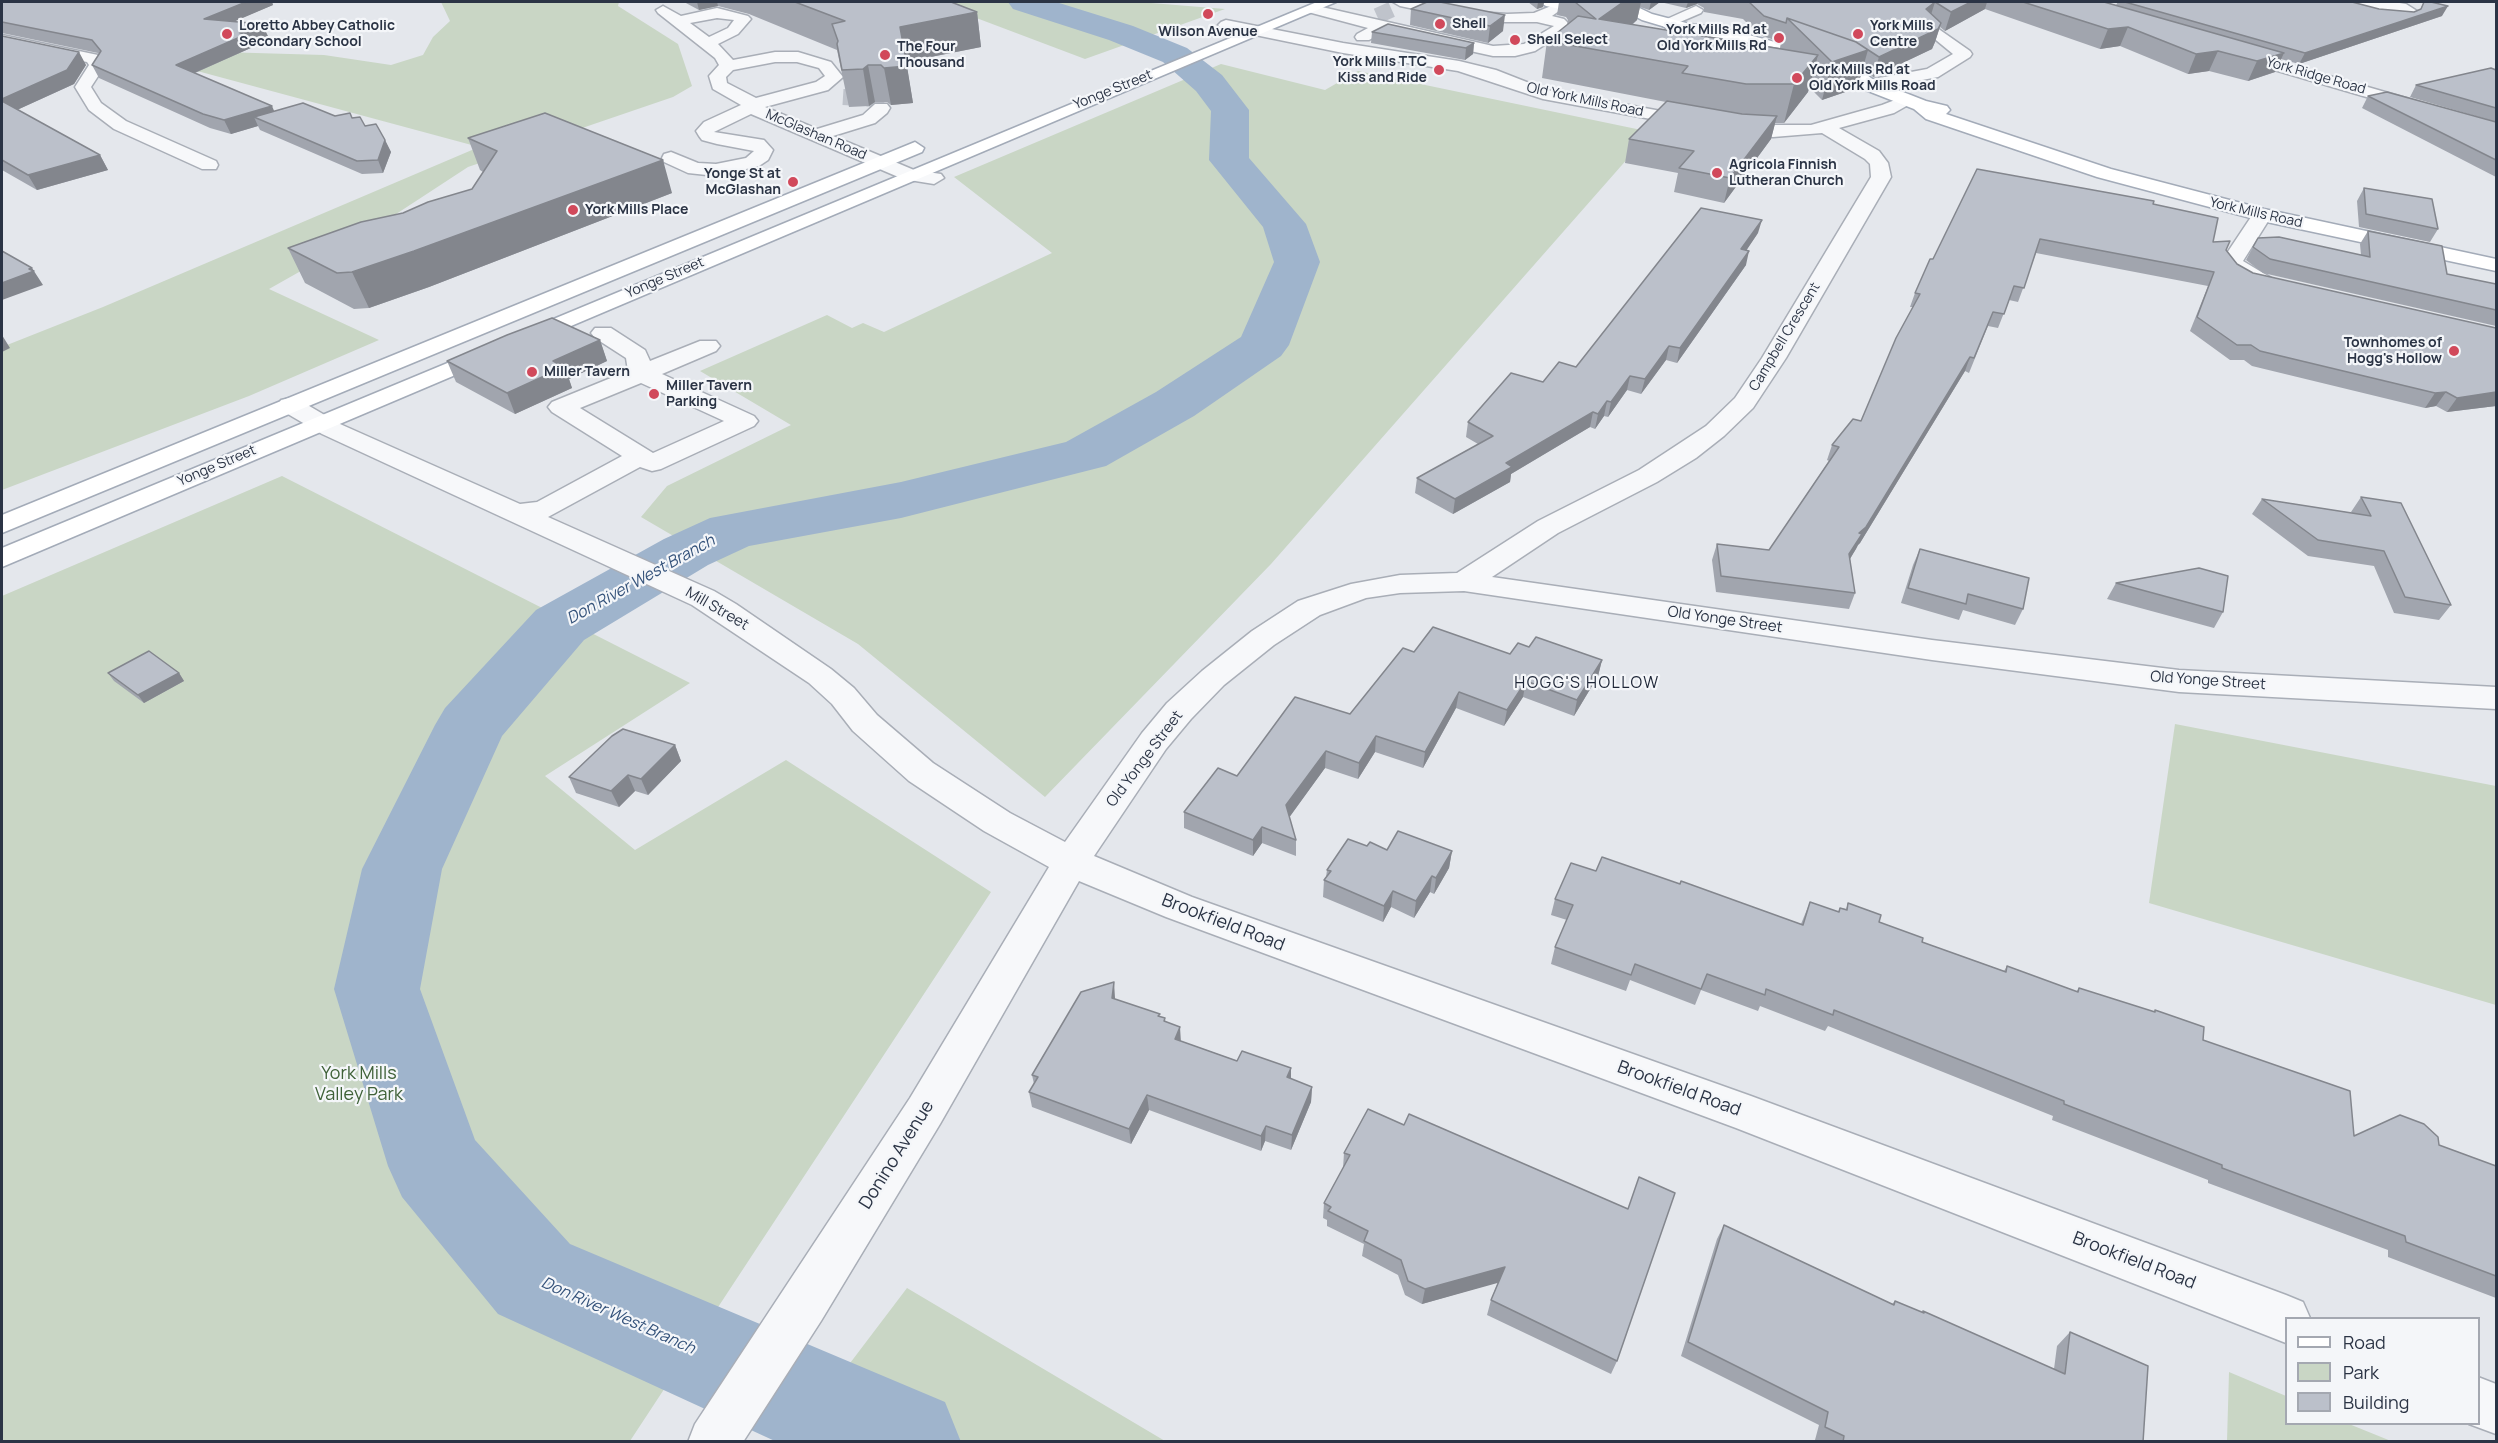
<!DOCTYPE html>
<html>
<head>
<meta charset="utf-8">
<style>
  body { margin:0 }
  #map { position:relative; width:2498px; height:1443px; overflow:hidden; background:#e4e7ec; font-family:Manrope,sans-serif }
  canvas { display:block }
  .frame { position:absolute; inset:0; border:3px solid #2b3445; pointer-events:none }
  .legend { position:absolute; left:2285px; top:1317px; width:195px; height:108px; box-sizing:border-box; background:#f4f6f9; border:2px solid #a4a8b1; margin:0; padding:8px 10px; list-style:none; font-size:18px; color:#2b3445 }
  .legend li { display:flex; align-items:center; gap:12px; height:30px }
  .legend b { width:30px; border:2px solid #a4a8b1 }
</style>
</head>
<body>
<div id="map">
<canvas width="2498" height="1443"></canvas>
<div class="frame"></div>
<ul class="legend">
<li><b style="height:8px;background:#fff"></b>Road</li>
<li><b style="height:16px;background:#c9d6c5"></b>Park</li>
<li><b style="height:16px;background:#bbc0ca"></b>Building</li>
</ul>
</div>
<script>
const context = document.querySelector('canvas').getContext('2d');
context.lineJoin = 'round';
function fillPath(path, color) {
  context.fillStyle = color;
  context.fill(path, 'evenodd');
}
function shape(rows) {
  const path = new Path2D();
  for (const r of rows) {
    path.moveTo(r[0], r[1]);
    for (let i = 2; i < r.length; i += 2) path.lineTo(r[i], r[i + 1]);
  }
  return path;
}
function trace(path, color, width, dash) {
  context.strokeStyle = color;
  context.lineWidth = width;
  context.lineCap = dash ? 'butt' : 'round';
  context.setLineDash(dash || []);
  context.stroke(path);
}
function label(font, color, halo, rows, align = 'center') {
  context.font = font + ' Manrope,sans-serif';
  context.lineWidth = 4.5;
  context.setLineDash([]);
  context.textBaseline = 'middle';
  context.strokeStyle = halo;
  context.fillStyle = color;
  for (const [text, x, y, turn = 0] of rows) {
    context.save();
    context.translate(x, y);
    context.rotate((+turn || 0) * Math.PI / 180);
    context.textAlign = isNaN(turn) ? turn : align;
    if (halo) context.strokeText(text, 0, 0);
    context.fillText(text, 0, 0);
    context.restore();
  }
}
fillPath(shape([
  [441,2,619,2,618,6,678,44,692,86,673,97,468,167,361,237,269,289,379,340,249,396,2,490,2,347,103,307,479,147,201,72,123,65,221,52,324,55,391,65,423,55,433,37,450,21],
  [897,2,1139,2,1225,9,1085,59,934,2],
  [1221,64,1325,90,1358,71,1651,132,1271,564,1045,797,858,644,641,517,667,486,791,425,700,371,827,315,852,328,863,323,884,332,1052,253,954,177],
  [282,476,690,683,545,776,635,850,786,760,991,892,630,1441,2,1441,2,596],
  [2175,724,2496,786,2496,1005,2149,903],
  [907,1288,1165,1441,791,1441],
  [2229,1372,2286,1396,2286,1424,2349,1424,2391,1441,2227,1441]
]), '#c9d6c5');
fillPath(shape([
  [1005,2,1044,2,1152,37,1193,55,1196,72,1169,63,1142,48,1113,40,1064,19]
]), '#9fb4cc');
fillPath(shape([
  [1008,2,1056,2,1133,26,1187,48,1222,75,1249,110,1249,158,1306,224,1320,262,1289,345,1281,356,1194,416,1106,466,901,518,749,546,708,565,584,640,502,736,442,869,420,989,475,1140,570,1244,945,1402,961,1442,777,1442,498,1314,402,1197,388,1166,334,989,362,869,435,725,445,708,536,610,664,539,710,518,901,482,1066,442,1156,392,1241,337,1274,262,1263,227,1209,160,1211,111,1196,91,1163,62,1109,40,1013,9,1008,2]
]), '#9fb4cc');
trace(shape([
  [1377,16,1395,8],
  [843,97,874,99,881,108]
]), '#bfc3cb', 16, [16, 8]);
const minor = shape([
  [1393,2,1420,2,1477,12,1507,14,1534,13,1556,4,1563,8,1552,16,1564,19,1572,27,1535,51,1515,56,1493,56,1384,32,1369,40,1357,40,1355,37,1357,34,1368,28,1308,12,1306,9,1313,5,1493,46,1524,44,1554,26,1537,22,1477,22,1400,6,1393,2],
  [2329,2,2393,2,2406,4,2417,11,2413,19,2408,21,2374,18,2331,5,2329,2],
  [663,6,681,16,717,8,748,16,751,19,738,34,718,44,733,60,775,52,798,52,831,62,843,77,828,90,765,107,817,129,863,115,875,104,887,104,890,108,887,113,875,123,833,136,914,170,941,174,944,178,934,184,903,179,751,114,714,132,764,140,773,150,768,160,759,166,716,176,688,173,664,162,662,158,664,154,671,152,698,163,716,164,746,158,754,151,717,144,702,140,699,136,696,131,704,122,741,105,713,89,709,76,719,65,715,58,658,13,656,10,663,6],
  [717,18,734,20,728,28,709,37,690,23,717,18],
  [775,62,797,62,819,68,825,76,816,82,756,98,727,83,726,77,733,70,775,62],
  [1696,6,1703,10,1701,13,1666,28,1658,23,1696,6],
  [1226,20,1343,43,1459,61,1496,70,1547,90,1737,125,1811,125,1882,105,1908,95,1917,100,1894,113,1839,128,1879,151,1888,163,1891,177,1786,358,1753,408,1724,436,1696,458,1657,482,1558,533,1492,577,1932,640,2179,670,2496,687,2496,709,2179,692,1932,660,1464,591,1400,593,1366,598,1320,615,1274,645,1224,685,1191,719,1166,749,1094,856,1192,897,1751,1096,2286,1295,2303,1302,2310,1318,2286,1318,2286,1343,1736,1128,1166,917,1079,881,940,1124,821,1321,743,1442,688,1442,695,1424,910,1098,1049,867,984,831,909,781,853,731,832,704,809,683,692,605,322,434,281,410,278,405,281,400,290,398,299,400,340,424,520,504,537,502,622,456,552,412,548,407,552,402,628,371,626,358,595,338,591,333,595,328,611,328,645,350,650,361,700,341,716,341,720,346,716,351,662,374,754,416,758,421,754,426,661,469,652,471,640,467,548,517,714,591,736,604,831,669,854,688,877,715,933,763,1010,813,1065,842,1142,733,1167,703,1202,671,1252,631,1298,601,1351,584,1400,575,1457,573,1538,521,1639,470,1706,426,1735,398,1762,358,1871,177,1870,164,1865,159,1822,133,1773,137,1737,135,1543,99,1458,71,1343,53,1221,28,1218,25,1221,22,1226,20],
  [641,383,724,421,653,453,580,408,641,383],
  [1930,23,1970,51,1972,54,1970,57,1938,77,1869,90,1863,89,1861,85,1863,81,1927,69,1953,54,1925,31,1922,28,1930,23],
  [2,35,98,55,106,64,91,87,101,103,126,121,216,161,218,165,216,169,202,169,114,129,89,110,75,87,89,65,87,62,2,45,2,35],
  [2236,49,2496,124,2496,135,2230,57,2228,54,2230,51,2236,49],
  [2262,209,2269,211,2272,215,2243,261,2273,279,2276,284,2273,289,2265,291,2232,276,2221,262,2255,211,2262,209],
  [2478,1377,2496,1384,2496,1434,2469,1424,2478,1424,2478,1377]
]);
const major = shape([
  [1317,2,1336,2,2,567,2,548,1317,2],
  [1539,2,1567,2,1608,10,1611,13,1603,18,1546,6,1539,2],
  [1595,2,1629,3,1652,14,1690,24,1723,28,1786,45,1859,69,1875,81,1926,101,1947,106,1950,110,1946,114,2111,169,2264,209,2496,259,2496,271,2262,221,2097,177,1926,119,1914,109,1863,89,1847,77,1774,51,1722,38,1689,34,1642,20,1625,11,1597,5,1595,2],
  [915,142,924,148,922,152,2,533,2,515,915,142]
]);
trace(minor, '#a9aeb7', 3);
trace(major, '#a3abb8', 3);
fillPath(minor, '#f7f8fa');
fillPath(major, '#fff');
fillPath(shape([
  [2,2,272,2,273,5,234,21,268,36,251,44,253,47,195,73,274,112,352,118,385,140,391,152,383,173,362,174,260,130,258,126,231,134,210,128,99,78,92,65,99,54,98,53,2,33],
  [684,2,951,2,977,12,981,47,906,62,913,103,891,105,887,102,875,102,869,106,849,107,837,50,749,14,718,6,699,10],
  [1427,2,1503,31,1488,43,1410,25,1411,9],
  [1528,2,1544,2,1543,7,1537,9],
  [1559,2,2104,2,2116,5,2118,2,2352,2,2379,9,2414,12,2420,10,2424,2,2442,16,2299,64,2281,59,2275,72,2248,81,2209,71,2188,74,2120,46,2100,49,1985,9,1945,31,1940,27,1935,42,1932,49,1873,77,1863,69,1857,88,1822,100,1809,87,1808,92,1784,123,1775,123,1771,139,1724,203,1674,192,1678,173,1625,163,1629,139,1666,102,1542,78,1547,41,1567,25,1568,20,1566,17,1557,15],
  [1660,2,1686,8,1697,4,1704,8,1704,12,1743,19,1759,35,1781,42,1780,48,1632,25,1637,20,1640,7,1649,10],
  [1372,32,1474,43,1473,54,1465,60,1371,43],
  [2,36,86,65,74,84,17,110,100,155,108,170,37,190,2,170],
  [2496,70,2496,122,2410,97,2416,85],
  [2368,96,2496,122,2496,177,2362,108],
  [468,138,672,193,429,287,369,308,354,309,305,283,288,248,403,213,472,189,483,172,480,170],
  [2364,188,2438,229,2430,242,2359,227,2357,201],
  [2153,204,2213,242,2226,250,2237,264,2253,273,2496,328,2496,406,2447,412,2436,406,2425,408,2252,366,2244,360,2230,360,2190,331,2208,286,2036,253,2018,302,2009,300,1998,328,1988,326,1969,373,1965,371,1860,543,1858,545,1850,559,1855,593,1849,609,1716,592,1712,560,1717,544,1769,550,1829,461,1827,460,1832,445,1861,421,1913,307,1910,307,1915,293,1933,259],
  [2368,231,2447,274,2496,284,2496,326,2263,273,2246,260,2253,247,2361,255,2360,244],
  [1758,233,1746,250,1746,265,1677,363,1666,360,1641,394,1627,390,1608,417,1604,416,1595,429,1590,427,1511,474,1510,482,1453,514,1415,493,1417,478,1478,444,1466,437,1468,422,1543,382,1576,367],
  [600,340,607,361,569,379,572,388,515,414,456,382,447,361],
  [2361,497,2451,605,2439,620,2394,613,2374,566,2308,556,2252,514,2262,499,2352,513,2351,512],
  [1920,549,2023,609,2015,625,1963,610,1959,620,1901,603,1913,565],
  [2116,583,2223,612,2214,628,2107,599],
  [1529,647,1602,660,1598,676,1574,716,1523,697,1504,726,1456,708,1423,768,1375,752,1358,779,1325,768,1289,817,1296,840,1296,856,1262,843,1253,856,1184,828,1184,812,1237,776,1350,714,1414,652,1510,654],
  [108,673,179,673,184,681,144,703,114,681],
  [675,745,681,761,648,795,635,791,619,807,576,793,569,777],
  [1367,846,1387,850,1452,851,1449,868,1434,894,1430,892,1414,918,1391,907,1383,922,1323,897,1324,880,1326,877,1327,870],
  [1596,871,1680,884,1801,924,1810,902,1838,912,1840,908,1846,909,1848,903,1879,922,1922,942,2004,971,2007,966,2076,992,2079,988,2154,1012,2155,1010,2354,1136,2439,1145,2496,1166,2496,1298,2388,1257,2388,1250,2208,1183,2208,1180,2052,1120,2053,1116,1828,1026,1825,1031,1760,1006,1758,1011,1701,990,1695,1005,1630,980,1626,991,1551,964,1555,947,1567,920,1551,915,1555,899],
  [1115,999,1160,1017,1166,1021,1181,1041,1312,1087,1311,1102,1291,1150,1265,1141,1261,1151,1149,1110,1131,1144,1032,1107,1029,1092,1034,1084,1032,1075],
  [1368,1109,1617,1361,1611,1374,1487,1315,1491,1300,1498,1282,1422,1304,1405,1295,1398,1275,1362,1256,1364,1244,1327,1226,1327,1220,1323,1218,1324,1203,1343,1168,1344,1153],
  [1724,1225,1892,1304,1895,1301,1922,1312,1923,1311,2054,1369,2057,1346,2070,1332,2143,1442,1819,1442,1815,1440,1819,1425,1681,1356,1717,1239]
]), '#a1a5ae');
fillPath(shape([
  [246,2,272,2,273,5,210,32,204,19],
  [697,2,717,2,718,6,699,10],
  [1538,2,1544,2,1543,7,1537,9],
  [1623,2,1641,2,1637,20,1600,51,1599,19],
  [1651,2,1660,2,1649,10],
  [1688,2,1698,2,1697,4,1686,8],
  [1935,2,1929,21,1926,9],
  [1971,2,1987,2,1985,9,1945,31,1951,12],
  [2448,6,2442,16,2299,64,2305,53],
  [977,12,981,47,905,62,900,27],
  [1505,15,1503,31,1488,43,1490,26],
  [1941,23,1935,42,1932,49,1873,77,1879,57],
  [262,24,268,36,251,44,253,47,183,78,176,65,240,33],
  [2128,27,2120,46,2100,49,2108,29],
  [1474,43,1473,54,1465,60,1466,48],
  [1868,50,1857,88,1822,100,1832,62],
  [2218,51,2209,71,2188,74,2196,54],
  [79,52,86,65,74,84,8,114,2,104,2,99],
  [2284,53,2275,72,2248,81,2257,61],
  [1818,55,1808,92,1784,123,1794,84],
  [868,65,875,102,869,106,863,69],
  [907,66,913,103,891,105,884,68],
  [272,106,278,120,254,117,258,126,231,134,224,120],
  [1777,116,1771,139,1724,203,1730,178],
  [385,140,391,152,383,173,378,160],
  [100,155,108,170,37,190,28,175],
  [663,160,672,193,429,287,369,308,352,272],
  [1762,220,1758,233,1738,263,1741,249],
  [1749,251,1746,265,1677,363,1680,348],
  [32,268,43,285,2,300,2,283],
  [2,335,10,348,2,352],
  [600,340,607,361,569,379,572,388,515,414,507,393,553,361],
  [1669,346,1666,360,1641,394,1645,379],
  [1970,357,1965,371,1860,543,1858,545,1856,549,1843,570,1849,554,1859,533],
  [1630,376,1627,390,1608,417,1611,402],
  [2446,392,2436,406,2425,408,2435,393],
  [2496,392,2496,406,2447,412,2457,398],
  [1607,401,1604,416,1595,429,1598,414],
  [1593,412,1590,427,1511,474,1510,482,1453,514,1455,499,1506,463],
  [1602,660,1598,676,1574,716,1577,700],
  [179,673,184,681,144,703,138,695],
  [1526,681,1523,697,1504,726,1507,710],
  [1459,692,1456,708,1423,768,1425,752],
  [1376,736,1375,752,1358,779,1359,763],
  [675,745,681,761,648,795,641,779],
  [1326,751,1325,768,1286,822,1286,805],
  [628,775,635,791,619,807,611,791],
  [1262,827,1262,843,1253,856,1253,840],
  [1452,851,1449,868,1434,894,1436,878],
  [1432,876,1430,892,1414,918,1416,901],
  [1393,891,1391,907,1383,922,1384,906],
  [1114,982,1115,998,1113,1014,1112,998],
  [1180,1027,1181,1043,1175,1039],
  [1291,1068,1291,1084,1287,1077],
  [1312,1087,1311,1102,1291,1150,1292,1135],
  [1147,1095,1149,1110,1131,1144,1129,1129],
  [1266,1126,1265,1141,1261,1151,1261,1136],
  [1505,1267,1501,1282,1422,1304,1425,1289]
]), '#83868d');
const building = shape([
  [2,2,246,2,204,19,262,24,240,33,247,34,176,65,272,106,224,120,203,114,92,65,101,51,92,40,2,22,2,2],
  [795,2,951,2,977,12,900,27,907,66,884,68,881,65,868,65,863,69,842,70,837,44,838,41,832,24,845,21,795,2],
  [1427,2,1440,2,1505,15,1490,26,1411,9,1427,2],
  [1575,2,1623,2,1599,19,1818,55,1794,84,1746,84,1682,73,1688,66,1547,41,1578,16,1596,19,1575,2],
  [1749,2,1971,2,1951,12,1935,2,1926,9,1941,23,1938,29,1879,57,1856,42,1787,18,1786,23,1764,16,1749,2],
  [2023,2,2104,2,2284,53,2257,61,2218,51,2196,54,2128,27,2108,29,2023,2],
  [2125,2,2352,2,2379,9,2414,12,2421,9,2424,2,2431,2,2448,6,2305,53,2125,2],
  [1787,18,1856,42,1868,50,1832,62,1787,18],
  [1388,24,1474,43,1466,48,1372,32,1388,24],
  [2,36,79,52,67,70,2,99,2,36],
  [2491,68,2496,70,2496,108,2416,85,2491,68],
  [2387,92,2496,122,2496,160,2368,96,2387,92],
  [2,101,100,155,28,175,2,160,2,101],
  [1667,101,1742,114,1777,116,1730,178,1679,168,1694,151,1629,139,1667,101],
  [303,103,335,116,350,113,352,118,360,117,365,126,376,124,385,140,378,160,357,161,254,117,303,103],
  [545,113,663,160,414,251,352,272,337,273,288,248,361,222,403,213,428,202,472,189,497,151,468,138,545,113],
  [1977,169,2154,201,2153,204,2218,218,2213,242,2230,241,2226,250,2237,264,2253,273,2496,328,2496,392,2457,398,2446,392,2435,393,2260,351,2251,345,2237,345,2197,317,2214,272,2040,239,2024,288,2014,286,2004,314,1993,312,1974,358,1970,357,1866,527,1859,533,1862,534,1849,554,1855,593,1721,576,1717,544,1769,550,1839,447,1832,445,1853,419,1861,421,1896,338,1920,294,1915,293,1930,259,1933,259,1977,169],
  [2364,188,2432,199,2438,229,2366,214,2364,188],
  [1701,208,1762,220,1741,249,1749,251,1680,348,1669,346,1645,379,1630,376,1611,402,1607,401,1598,414,1593,412,1506,463,1512,467,1455,499,1417,478,1493,436,1468,422,1511,373,1543,382,1559,362,1576,367,1701,208],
  [2368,231,2442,246,2447,274,2496,284,2496,310,2270,259,2253,247,2258,238,2279,237,2370,257,2368,231],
  [2,251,32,268,29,269,34,271,2,283,2,251],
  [552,318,600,340,553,361,564,367,507,393,447,361,507,335,552,318],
  [2361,497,2401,503,2451,605,2405,597,2384,551,2318,540,2262,499,2371,516,2361,497],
  [1920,549,2029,578,2023,609,1968,594,1966,604,1908,588,1920,549],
  [2199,568,2228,576,2223,612,2116,583,2199,568],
  [1433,627,1510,654,1518,643,1529,647,1536,637,1602,660,1577,700,1526,681,1507,710,1459,692,1425,752,1376,736,1359,763,1326,751,1286,805,1296,840,1262,827,1253,840,1184,812,1218,768,1237,776,1295,697,1350,714,1403,648,1414,652,1433,627],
  [149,651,179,673,138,695,108,673,149,651],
  [623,729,675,745,641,779,628,775,611,791,569,777,612,736,623,729],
  [1398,831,1452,851,1436,878,1432,876,1416,901,1393,891,1384,906,1324,880,1331,871,1327,870,1348,839,1367,846,1370,842,1387,850,1398,831],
  [1602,857,1680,884,1681,881,1803,925,1810,902,1839,912,1840,908,1847,910,1848,903,1881,915,1879,922,1923,938,1922,942,2006,972,2007,966,2078,992,2079,988,2155,1012,2155,1010,2204,1027,2203,1040,2350,1091,2354,1136,2400,1115,2424,1124,2438,1137,2439,1145,2496,1166,2496,1276,2406,1242,2405,1236,2222,1168,2222,1165,2064,1104,2064,1101,1834,1010,1833,1015,1766,989,1765,995,1707,974,1701,989,1635,964,1631,975,1555,947,1573,905,1555,899,1571,863,1596,871,1602,857],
  [1114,982,1112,998,1160,1014,1158,1016,1165,1018,1164,1021,1180,1027,1175,1039,1237,1061,1242,1051,1291,1068,1287,1077,1312,1087,1292,1135,1266,1126,1261,1136,1147,1095,1129,1129,1029,1092,1038,1077,1032,1075,1081,992,1114,982],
  [1368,1109,1404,1125,1409,1114,1628,1209,1639,1177,1675,1193,1617,1361,1491,1300,1505,1267,1425,1289,1408,1281,1401,1260,1364,1241,1368,1231,1328,1211,1331,1207,1324,1203,1350,1155,1344,1153,1368,1109],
  [1724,1225,1894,1305,1895,1301,1924,1313,1923,1311,2065,1374,2070,1332,2148,1366,2143,1442,1843,1442,1844,1436,1825,1427,1828,1412,1688,1342,1724,1225]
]);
fillPath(building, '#bbc0ca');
trace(building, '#83868d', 1.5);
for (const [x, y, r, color] of [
  [1208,14,6,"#d1495b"],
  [1440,24,6,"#d1495b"],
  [227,34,6,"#d1495b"],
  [1858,34,6,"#d1495b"],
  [1779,38,6,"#d1495b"],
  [1515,40,6,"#d1495b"],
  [885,55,6,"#d1495b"],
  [1439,70,6,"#d1495b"],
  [1797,78,6,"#d1495b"],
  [1717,173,6,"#d1495b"],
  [793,182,6,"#d1495b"],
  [573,210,6,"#d1495b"],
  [2454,351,6,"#d1495b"],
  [532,372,6,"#d1495b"],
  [654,394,6,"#d1495b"]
]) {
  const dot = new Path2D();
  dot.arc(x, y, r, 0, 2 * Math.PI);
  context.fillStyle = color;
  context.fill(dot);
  trace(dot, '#f4f6f9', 2);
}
label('bold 14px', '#2b3445', '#f4f6f9', [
  ["Shell",1452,24],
  ["Loretto Abbey Catholic",239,26],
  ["Secondary School",239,42],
  ["York Mills",1870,26],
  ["Centre",1870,42],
  ["York Mills Rd at",1767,30,"right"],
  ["Old York Mills Rd",1767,46,"right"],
  ["Wilson Avenue",1208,32,"center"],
  ["Shell Select",1527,40],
  ["The Four",897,47],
  ["Thousand",897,63],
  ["York Mills TTC",1427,62,"right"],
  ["Kiss and Ride",1427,78,"right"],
  ["York Mills Rd at",1809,70],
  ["Old York Mills Road",1809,86],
  ["Agricola Finnish",1729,165],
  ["Lutheran Church",1729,181],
  ["Yonge St at",781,174,"right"],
  ["McGlashan",781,190,"right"],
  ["York Mills Place",585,210],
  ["Townhomes of",2442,343,"right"],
  ["Hogg's Hollow",2442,359,"right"],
  ["Miller Tavern",544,372],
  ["Miller Tavern",666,386],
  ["Parking",666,402]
], 'left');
label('14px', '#2b3445', '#f4f6f9', [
  ["York Ridge Road",2316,76,16],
  ["Yonge Street",1113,90,-22],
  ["Old York Mills Road",1585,100,12],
  ["McGlashan Road",816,135,23],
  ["York Mills Road",2256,213,13],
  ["Yonge Street",665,278,-23],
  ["Campbell Crescent",1785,337,-59],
  ["Yonge Street",217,466,-23]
]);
label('15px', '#2b3445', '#f4f6f9', [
  ["Mill Street",717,609,30],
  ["Old Yonge Street",1725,620,8],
  ["Old Yonge Street",2208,681,4],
  ["Old Yonge Street",1145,759,-53]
]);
label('italic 16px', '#34527a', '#f4f6f9', [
  ["Don River West Branch",641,580,-29],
  ["Don River West Branch",618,1316,24]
]);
context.letterSpacing = '1.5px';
label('16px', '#1d2536', '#f4f6f9', [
  ["HOGG'S HOLLOW",1587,684]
]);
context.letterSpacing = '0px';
label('18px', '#2b3445', '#f4f6f9', [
  ["Brookfield Road",1223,923,21],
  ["Brookfield Road",1679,1089,20],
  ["Donino Avenue",897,1155,-58],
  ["Brookfield Road",2134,1261,21]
]);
label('18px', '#3f6138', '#f4f6f9', [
  ["York Mills",359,1074],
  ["Valley Park",359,1095]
]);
</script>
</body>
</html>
